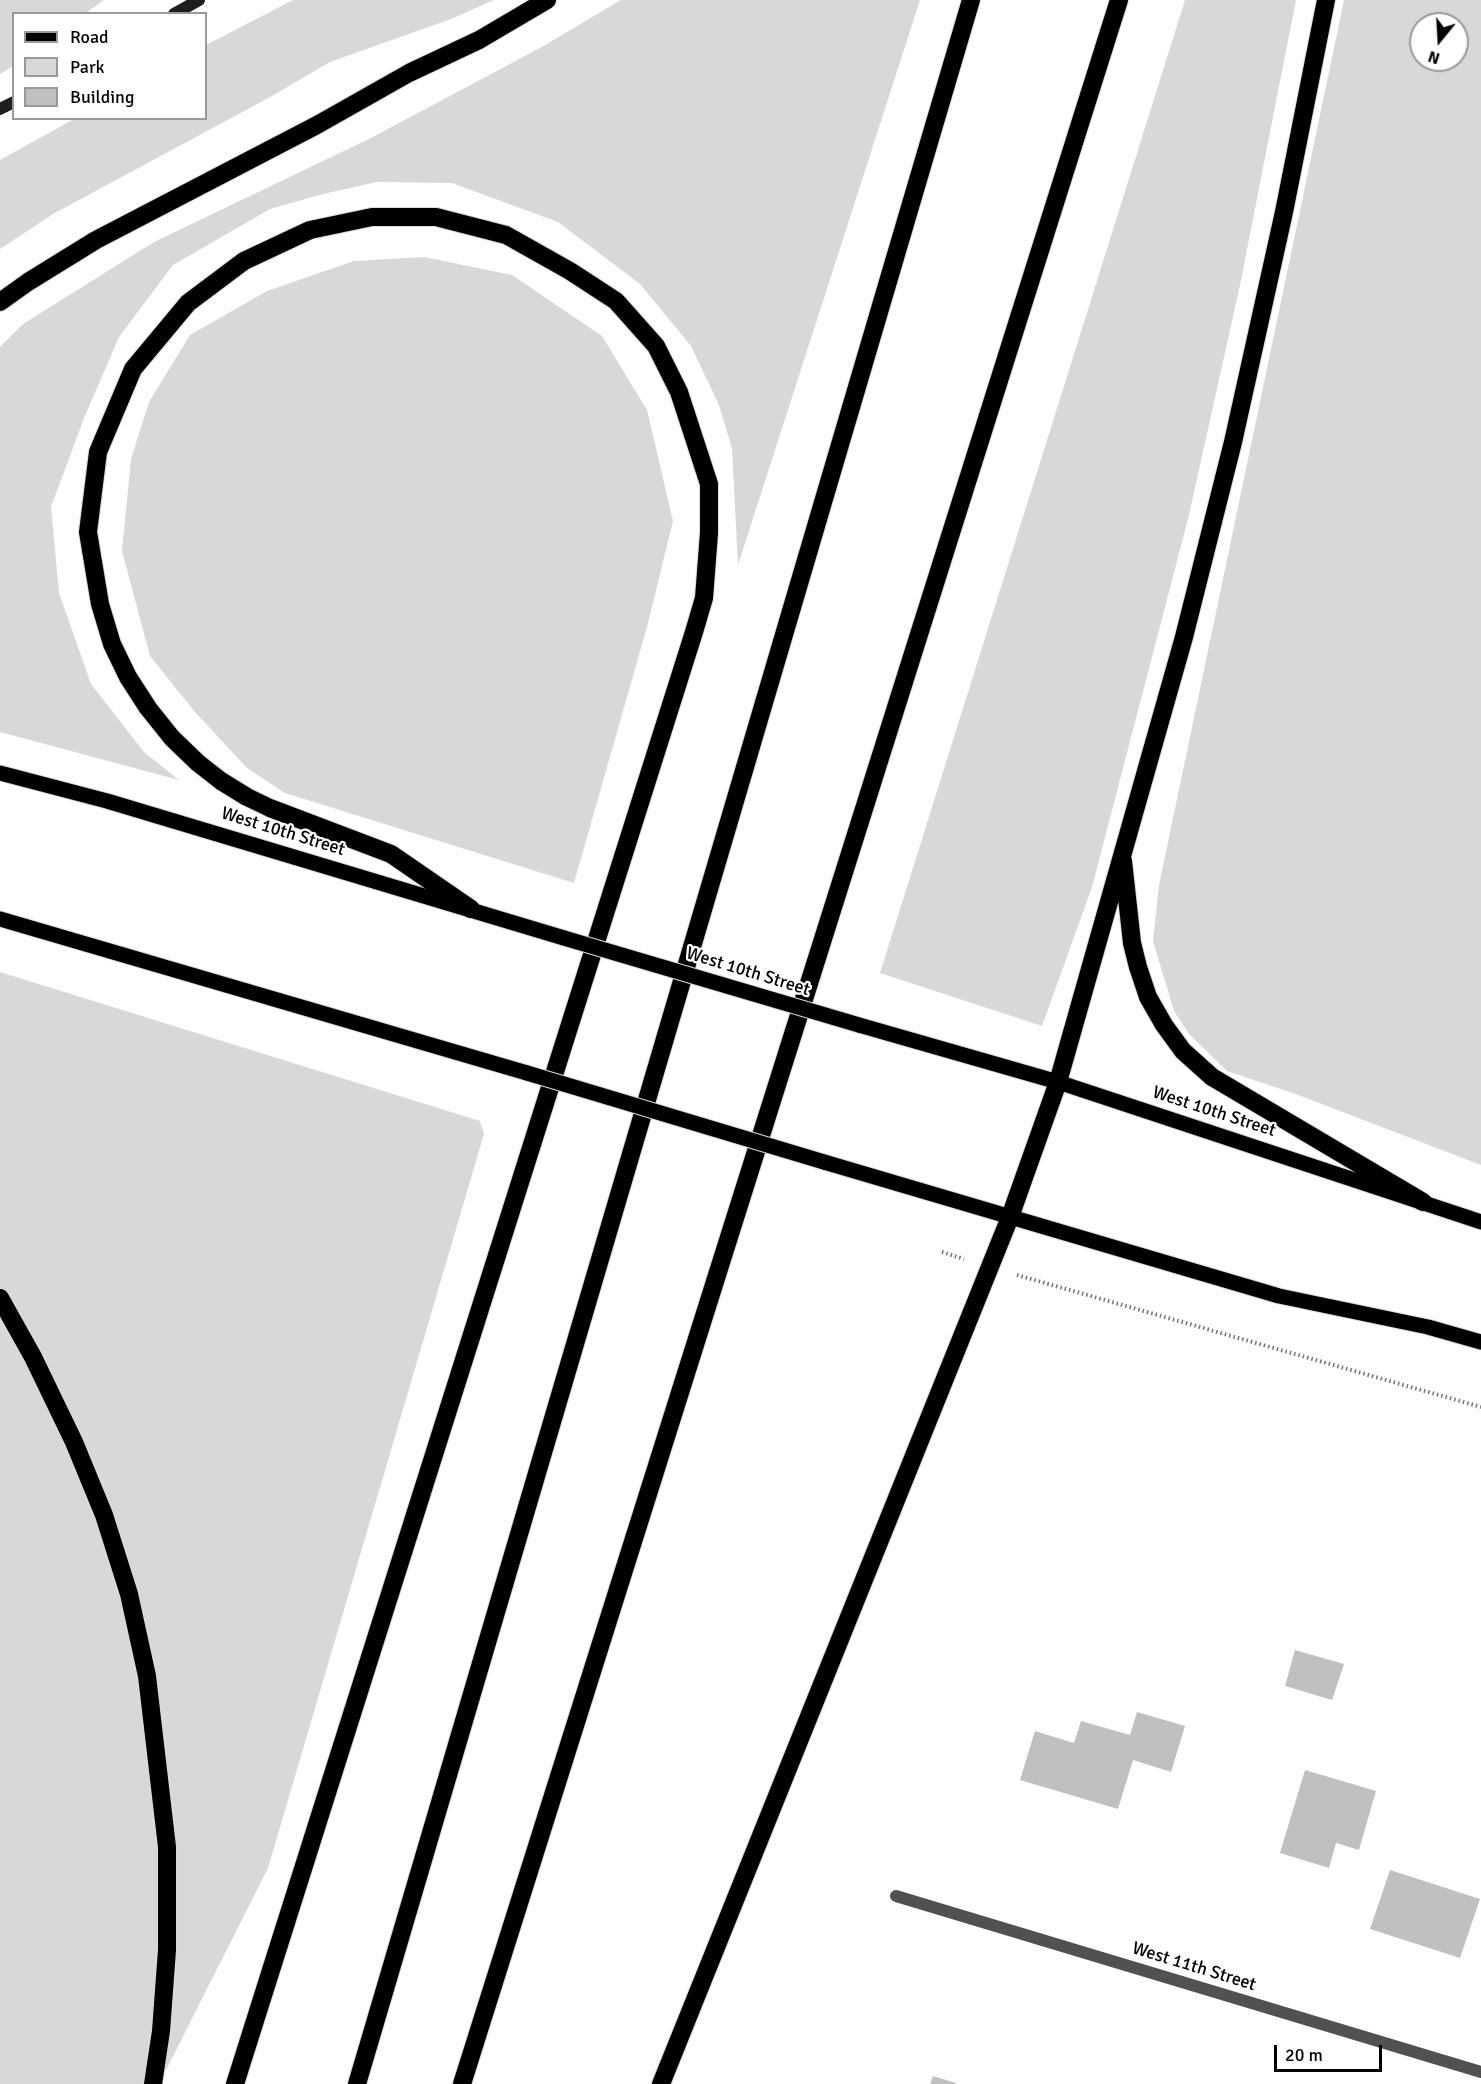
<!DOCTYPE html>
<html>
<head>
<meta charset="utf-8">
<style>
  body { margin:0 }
  #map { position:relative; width:1481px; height:2084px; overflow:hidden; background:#fff; font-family:Signika,sans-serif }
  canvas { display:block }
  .legend { position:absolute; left:12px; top:12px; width:195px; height:108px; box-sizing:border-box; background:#fff; border:2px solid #999; margin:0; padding:8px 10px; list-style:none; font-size:18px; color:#000 }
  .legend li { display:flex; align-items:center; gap:12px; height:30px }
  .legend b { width:30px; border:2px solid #999 }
  .north { position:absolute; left:1409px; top:12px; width:60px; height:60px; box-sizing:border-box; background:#fff; border:2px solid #999; border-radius:50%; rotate:198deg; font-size:16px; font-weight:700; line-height:24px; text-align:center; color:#000 }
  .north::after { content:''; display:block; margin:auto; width:21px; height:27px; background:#000; clip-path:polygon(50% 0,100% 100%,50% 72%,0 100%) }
  .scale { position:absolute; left:1274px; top:2045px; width:108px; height:27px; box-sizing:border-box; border:3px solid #000; border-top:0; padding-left:8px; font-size:18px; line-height:21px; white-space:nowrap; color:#000; -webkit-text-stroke:4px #fff; paint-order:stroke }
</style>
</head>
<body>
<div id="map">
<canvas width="1481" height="2084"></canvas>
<ul class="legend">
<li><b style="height:8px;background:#000"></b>Road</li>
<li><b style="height:16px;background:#d8d8d8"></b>Park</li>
<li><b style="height:16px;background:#c0c0c0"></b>Building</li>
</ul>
<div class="north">N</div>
<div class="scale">20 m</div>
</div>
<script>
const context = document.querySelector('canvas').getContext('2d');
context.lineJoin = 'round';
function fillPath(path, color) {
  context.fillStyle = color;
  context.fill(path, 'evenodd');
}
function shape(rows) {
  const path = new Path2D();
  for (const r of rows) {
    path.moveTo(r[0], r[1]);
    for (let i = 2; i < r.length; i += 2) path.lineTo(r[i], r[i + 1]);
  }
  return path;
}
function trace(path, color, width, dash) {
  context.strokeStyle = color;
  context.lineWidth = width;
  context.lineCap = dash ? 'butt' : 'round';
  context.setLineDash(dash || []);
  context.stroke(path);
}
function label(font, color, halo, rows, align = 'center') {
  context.font = font + ' Signika,sans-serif';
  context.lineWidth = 4.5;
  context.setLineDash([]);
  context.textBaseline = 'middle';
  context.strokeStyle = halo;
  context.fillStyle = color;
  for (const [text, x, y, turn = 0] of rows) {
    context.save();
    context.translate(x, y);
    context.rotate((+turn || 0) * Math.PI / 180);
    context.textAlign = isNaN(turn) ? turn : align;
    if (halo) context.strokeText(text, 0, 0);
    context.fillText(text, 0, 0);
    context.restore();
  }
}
fillPath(shape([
  [0,0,104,0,86,13,14,14,13,66,0,74],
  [293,0,494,0,451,19,330,62,272,96,53,214,0,249,0,160,74,119,206,118,206,45],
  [621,0,920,0,738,565,732,449,719,405,691,346,640,284,558,222,452,183,377,182,323,194,270,209,173,265,119,337,84,418,51,507,59,593,91,684,144,752,179,780,0,732,0,347,23,324,154,242,371,138,540,48],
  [1185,0,1296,0,1240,285,1188,519,1092,887,1042,1026,880,973],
  [1344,0,1481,0,1481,1165,1293,1093,1227,1071,1189,1034,1174,1011,1153,941,1159,885],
  [1421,24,1457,24,1457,60,1421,60],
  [424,257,512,275,602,336,647,410,673,521,647,627,574,883,285,793,247,768,195,712,150,656,122,551,131,459,149,402,190,335,267,291,354,261],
  [0,972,480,1121,484,1134,268,1868,159,2084,0,2084]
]), '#d8d8d8');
fillPath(shape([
  [1295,1650,1344,1664,1332,1700,1285,1686],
  [1137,1712,1185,1726,1171,1772,1133,1760,1118,1809,1020,1780,1035,1731,1074,1743,1081,1721,1130,1735],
  [1305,1770,1376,1791,1359,1850,1336,1843,1329,1868,1280,1853],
  [1390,1870,1480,1899,1460,1958,1370,1929],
  [933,2076,956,2083,956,2084,930,2084]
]), '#c0c0c0');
const primary = shape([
  [0,773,107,801,564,938],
  [0,919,527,1073],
  [859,1025,1058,1082,1481,1222],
  [824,1162,1279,1296,1428,1327,1481,1342]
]);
const highway = shape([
  [0,302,28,282,96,240,317,125,409,73,479,40,547,0],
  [1123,861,1132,943,1138,967,1148,997,1164,1025,1183,1051,1212,1077,1423,1202],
  [0,1298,33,1357,74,1442,104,1515,129,1594,147,1676,167,1847,167,1950,161,2031,153,2084],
  [235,2084,694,632,704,598,709,533,709,484,679,392,656,346,616,301,570,271,506,235,436,217,372,217,310,230,244,261,188,303,133,369,98,452,88,532,100,604,112,644,128,677,148,708,172,738,198,763,221,781,247,797,270,808,391,854,471,909],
  [357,2084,971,0],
  [462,2084,1119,0],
  [661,2084,1010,1217,1058,1082,1184,637,1233,442,1284,212,1326,0]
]);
trace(primary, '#dbdbdb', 17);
trace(highway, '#dbdbdb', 20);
trace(shape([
  [942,1252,964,1259],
  [1017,1275,1481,1407]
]), '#737373', 4, [1.5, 3]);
trace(shape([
  [896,1896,1481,2072]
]), '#515151', 12);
trace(shape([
  [174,14,199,0],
  [0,109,14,102]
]), '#1e1e1e', 12);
trace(primary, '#000', 15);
trace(highway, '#000', 18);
const primaryBridge = shape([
  [564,938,859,1025],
  [527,1073,824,1162]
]);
trace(primaryBridge, '#dbdbdb', 17, []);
trace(primaryBridge, '#000', 15);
label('18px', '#000', '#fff', [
  ["West 10th Street",283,832,17],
  ["West 10th Street",748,972,17],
  ["West 10th Street",1214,1112,18],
  ["West 11th Street",1194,1967,17]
]);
</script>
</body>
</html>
